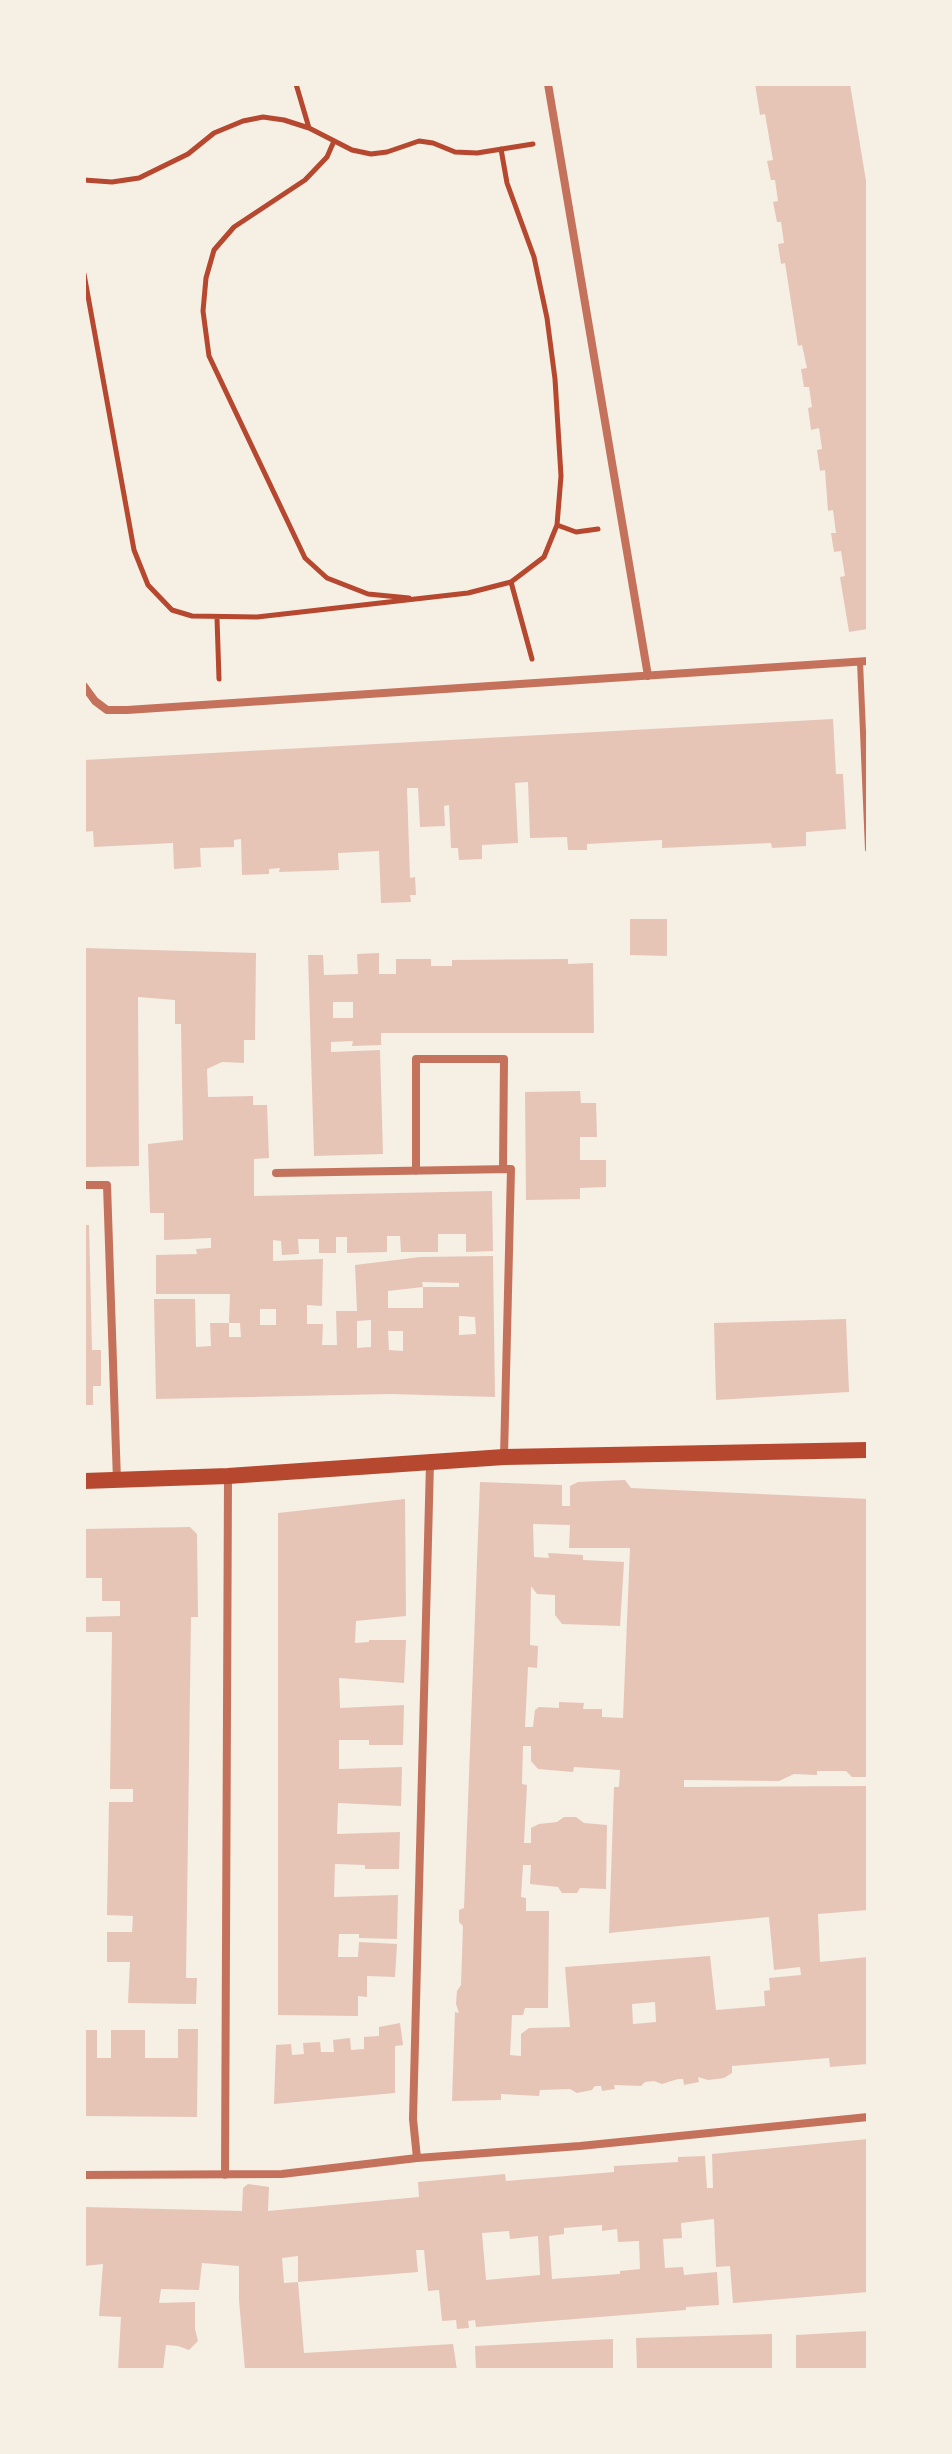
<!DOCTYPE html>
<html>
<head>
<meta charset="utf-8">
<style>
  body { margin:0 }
  #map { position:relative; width:952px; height:2454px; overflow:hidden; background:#f6efe4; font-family:"Exo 2",sans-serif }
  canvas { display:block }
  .frame { position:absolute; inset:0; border:86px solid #f6efe4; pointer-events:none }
</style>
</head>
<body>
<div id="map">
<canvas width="952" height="2454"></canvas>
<div class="frame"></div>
</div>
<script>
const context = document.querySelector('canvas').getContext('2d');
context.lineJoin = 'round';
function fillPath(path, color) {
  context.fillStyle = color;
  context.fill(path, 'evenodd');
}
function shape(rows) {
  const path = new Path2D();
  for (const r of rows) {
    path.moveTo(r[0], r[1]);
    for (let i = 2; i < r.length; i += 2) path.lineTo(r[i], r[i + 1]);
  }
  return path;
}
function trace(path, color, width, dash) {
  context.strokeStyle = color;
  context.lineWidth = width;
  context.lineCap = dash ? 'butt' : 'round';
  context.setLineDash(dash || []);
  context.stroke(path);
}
fillPath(shape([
  [755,84,850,84,868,193,868,629,849,632,840,577,845,576,841,551,834,552,831,533,836,533,833,510,828,511,825,470,820,471,817,450,822,449,819,428,811,430,808,408,812,407,809,387,804,387,801,369,807,368,802,345,798,346,785,263,781,264,778,244,784,243,781,222,777,222,773,202,778,201,775,180,771,180,767,161,773,160,765,114,760,115],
  [833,719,836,774,843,774,846,829,806,832,806,846,772,848,771,843,662,848,662,840,587,844,587,850,568,850,567,837,530,838,528,782,515,783,518,843,482,845,482,859,459,860,458,848,451,848,449,805,444,806,445,826,420,827,418,788,407,788,410,878,415,877,416,895,410,895,411,902,381,903,379,851,338,853,339,870,279,872,280,868,269,869,269,874,242,875,241,839,234,840,234,847,200,848,201,867,174,869,173,843,94,847,93,831,84,832,84,760],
  [630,919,667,919,667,956,630,955],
  [84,948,256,953,255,1040,244,1040,244,1063,222,1062,207,1069,208,1097,253,1096,253,1105,267,1105,269,1158,254,1159,254,1196,492,1191,493,1251,466,1252,466,1234,438,1234,438,1252,401,1252,400,1236,387,1236,387,1252,347,1253,347,1237,336,1237,336,1253,319,1253,319,1239,298,1239,299,1254,282,1255,281,1241,273,1240,273,1261,323,1259,322,1306,307,1305,307,1324,323,1324,322,1345,337,1345,336,1311,357,1311,355,1265,420,1257,493,1256,495,1397,390,1394,156,1399,154,1299,195,1299,196,1347,211,1346,210,1323,229,1323,229,1337,241,1337,240,1323,229,1323,230,1294,156,1294,156,1255,197,1254,196,1249,211,1248,211,1238,164,1240,164,1213,150,1213,148,1144,183,1140,181,1024,175,1024,175,1000,138,997,139,1166,85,1167],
  [422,1282,459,1283,459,1287,423,1287,423,1308,388,1308,388,1291,423,1287],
  [260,1309,276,1309,276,1325,260,1325],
  [459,1316,475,1317,476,1334,459,1335],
  [371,1320,371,1347,357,1348,357,1321],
  [388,1331,403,1331,403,1351,389,1350],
  [379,953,379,974,396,974,396,959,431,959,431,966,452,966,452,960,568,959,568,964,593,963,594,1033,381,1033,381,1045,352,1046,353,1041,331,1042,331,1052,380,1050,383,1154,314,1156,308,955,323,955,324,975,358,974,357,954],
  [333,1002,353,1002,353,1018,333,1018],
  [580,1091,581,1103,596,1103,597,1137,580,1137,580,1160,606,1160,606,1187,580,1188,580,1199,526,1200,525,1092],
  [84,1225,89,1225,92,1350,101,1350,101,1386,93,1386,93,1405,84,1405],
  [846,1319,849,1392,716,1400,714,1323],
  [625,1480,631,1488,868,1499,868,1777,852,1777,846,1771,817,1771,817,1775,794,1774,779,1781,684,1780,684,1787,868,1786,868,1910,818,1914,820,1962,868,1957,868,2064,830,2067,829,2058,732,2066,732,2073,724,2078,708,2080,698,2077,699,2082,684,2085,683,2079,678,2079,662,2084,654,2081,645,2082,641,2086,614,2085,615,2089,608,2090,602,2091,601,2086,595,2086,592,2090,577,2093,570,2089,540,2090,539,2096,501,2094,501,2100,452,2101,455,2012,459,2013,456,2004,457,1991,461,1985,463,1926,459,1922,459,1910,464,1908,480,1482,562,1485,562,1506,570,1506,570,1486,578,1482],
  [533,1524,570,1525,569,1548,630,1548,623,1718,602,1717,602,1709,583,1709,584,1703,559,1702,559,1708,539,1707,535,1710,533,1727,525,1727,528,1667,537,1668,538,1646,530,1645,531,1586,537,1594,555,1595,555,1615,562,1624,620,1626,624,1562,583,1560,583,1555,548,1553,549,1558,534,1557],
  [523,1746,531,1746,531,1761,538,1769,573,1772,574,1767,620,1770,619,1787,614,1787,609,1933,769,1917,774,1970,800,1967,801,1975,769,1978,770,1990,764,1991,765,2006,716,2010,710,1956,565,1967,570,2027,529,2028,521,2034,521,2056,510,2055,512,2015,523,2015,525,2008,548,2008,549,1911,526,1911,526,1898,521,1897,523,1865,531,1865,530,1884,558,1887,562,1893,577,1893,580,1888,606,1889,607,1825,584,1823,576,1817,564,1817,557,1822,539,1824,531,1828,531,1843,524,1843,527,1785,522,1784],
  [655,2002,656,2022,633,2024,632,2004],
  [405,1499,406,1616,356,1621,355,1643,369,1642,369,1640,406,1640,404,1683,339,1678,340,1708,404,1705,403,1745,369,1745,369,1740,339,1740,339,1769,402,1767,401,1806,338,1803,337,1834,400,1832,399,1869,365,1869,365,1865,335,1864,334,1897,398,1895,397,1939,359,1938,359,1934,339,1934,338,1957,358,1957,359,1942,397,1944,395,1977,367,1976,367,1997,358,1996,358,2016,278,2015,278,1513],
  [190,1527,197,1534,198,1617,191,1617,186,1978,197,1978,196,2004,128,2003,130,1962,107,1962,107,1932,132,1932,133,1916,107,1915,109,1802,133,1802,133,1789,110,1789,112,1632,84,1632,86,1617,120,1616,120,1601,102,1601,102,1578,84,1578,84,1529],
  [400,2023,403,2045,395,2046,395,2093,274,2104,276,2045,291,2044,292,2055,304,2054,303,2043,320,2042,321,2052,334,2052,333,2040,350,2038,351,2050,364,2049,364,2037,379,2036,379,2027],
  [178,2029,198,2029,197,2117,84,2116,84,2030,97,2030,97,2058,111,2058,111,2030,145,2030,145,2058,178,2058],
  [868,2139,868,2292,733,2303,730,2266,716,2267,714,2219,681,2223,682,2238,663,2239,665,2268,683,2267,684,2275,717,2272,719,2305,686,2307,686,2310,476,2327,475,2320,468,2321,469,2328,457,2329,456,2320,442,2321,439,2290,428,2291,424,2250,416,2250,418,2272,298,2282,298,2256,282,2258,284,2283,298,2282,304,2353,453,2344,457,2370,245,2370,239,2300,239,2266,202,2263,199,2290,161,2289,159,2303,195,2302,195,2329,198,2341,189,2350,178,2346,166,2345,163,2370,118,2370,121,2317,99,2316,103,2264,84,2266,84,2207,242,2211,243,2188,248,2184,269,2187,268,2211,419,2197,418,2182,505,2174,506,2181,614,2172,614,2166,678,2162,678,2157,705,2156,707,2188,713,2188,712,2154],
  [602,2225,602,2231,617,2229,618,2242,639,2241,640,2269,620,2271,620,2274,552,2279,549,2236,564,2234,564,2228],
  [509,2231,510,2239,538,2236,540,2275,486,2280,482,2233],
  [868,2331,868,2370,796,2370,796,2335],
  [772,2334,772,2370,637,2370,636,2338],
  [613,2339,613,2370,476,2370,475,2346]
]), '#e6c5b7');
trace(shape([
  [296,84,309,128],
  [334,141,327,157,305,180,234,227,214,250,206,278,203,311,209,356,305,558,327,578,368,594,409,598],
  [84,180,112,182,139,178,188,154,214,133,243,121,263,117,284,120,309,128,352,150,371,154,387,152,419,141,433,143,455,152,477,153,533,144],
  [84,274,134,550,148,585,172,610,192,616,257,617,468,593,511,582,544,557,557,525,561,476,555,379,547,318,534,257,507,183,501,149],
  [557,525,576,532,598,529],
  [511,582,532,659],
  [217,618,219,679]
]), '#b5482f', 5);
trace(shape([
  [860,662,868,849]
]), '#c5725c', 6);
trace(shape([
  [548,84,648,676],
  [84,686,95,701,107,710,127,710,868,661],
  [416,1171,416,1059,504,1059,503,1169],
  [276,1173,511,1169,504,1456],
  [84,1185,107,1185,117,1481],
  [417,2158,413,2119,430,1463],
  [84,2175,282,2174,417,2158,580,2146,868,2117],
  [225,2175,228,1477]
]), '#c5725c', 8);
trace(shape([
  [84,1481,228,1476,504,1457,868,1450]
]), '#b5482f', 16);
</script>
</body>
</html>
